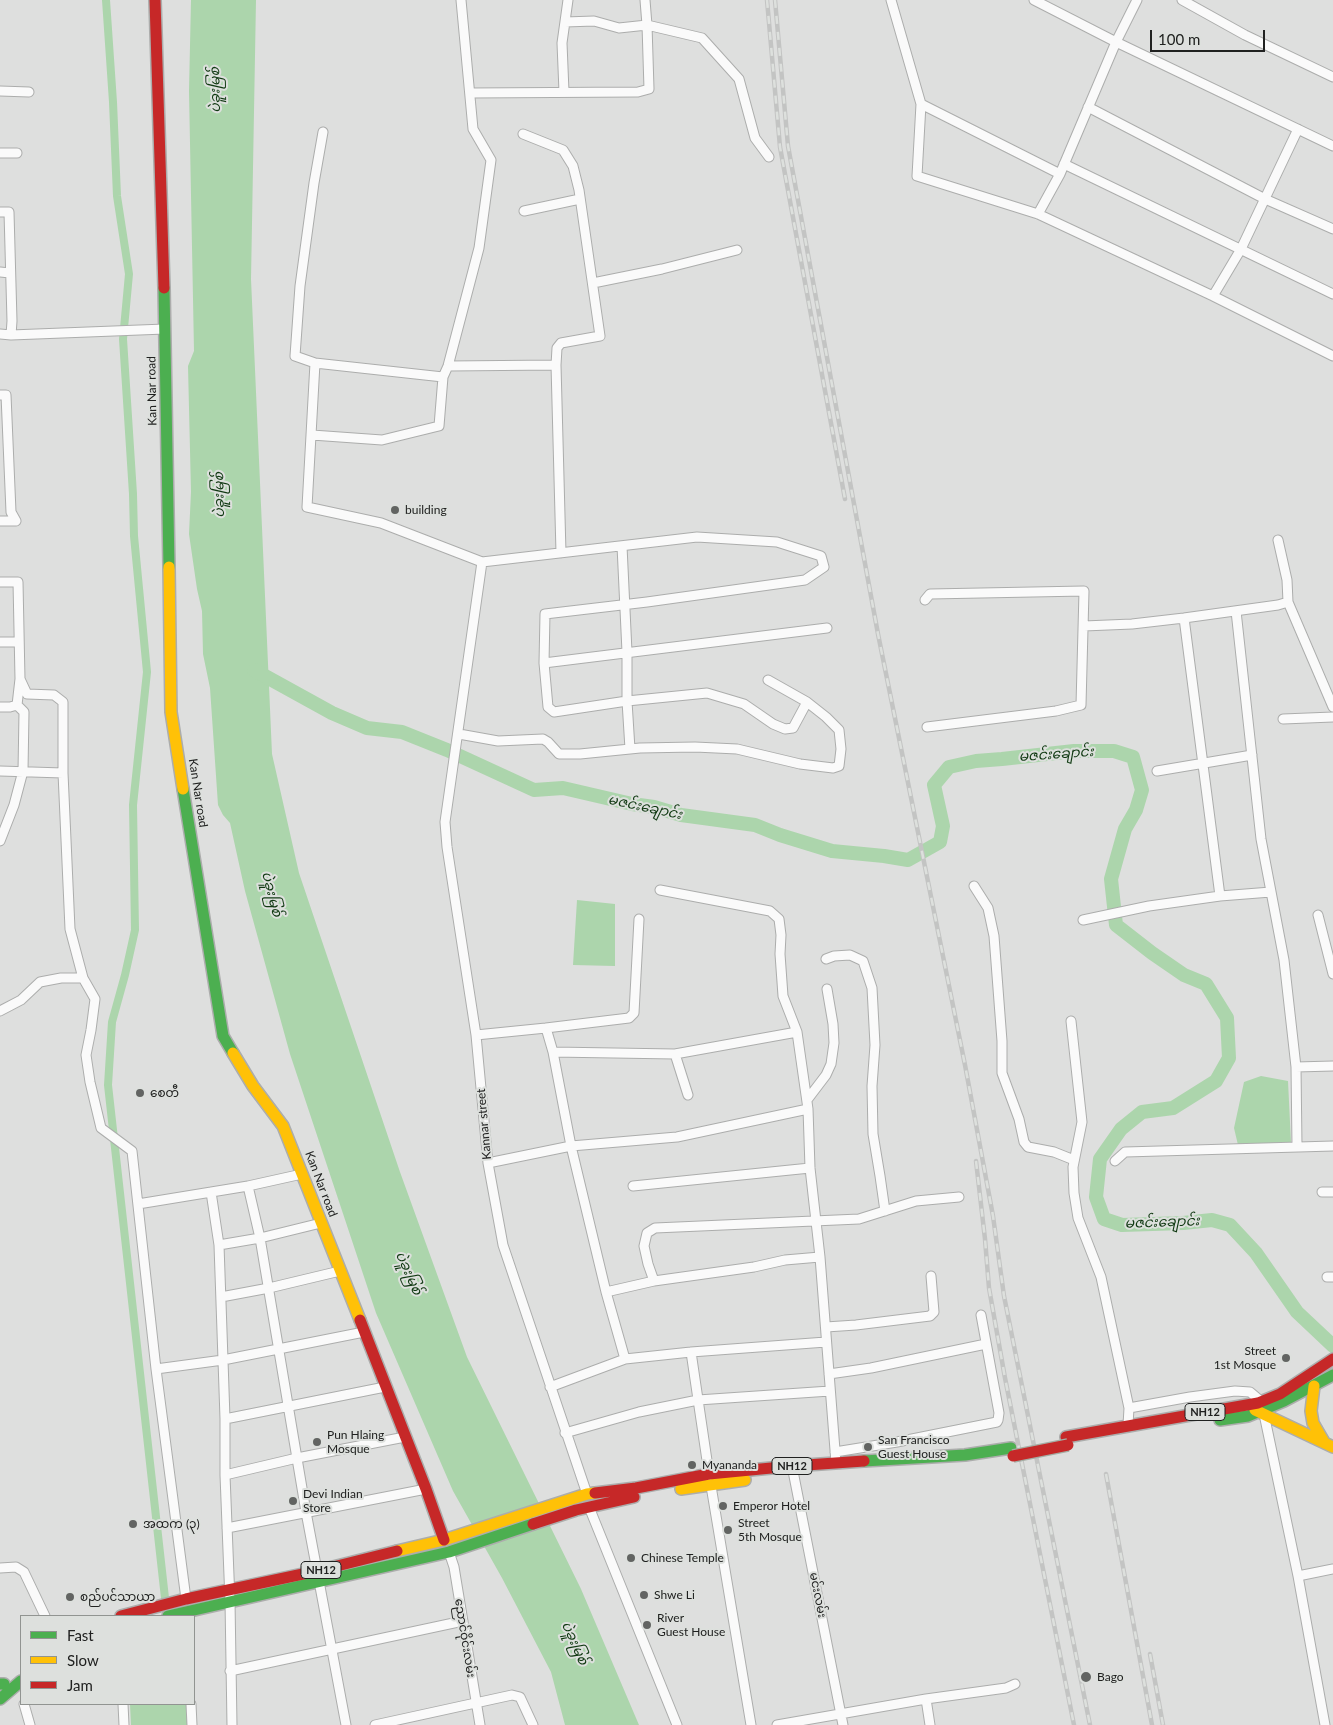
<!DOCTYPE html>
<html>
<head>
<meta charset="utf-8">
<style>
  body { margin:0 }
  #map { position:relative; width:1333px; height:1725px; overflow:hidden; background:#dedfde; font-family:Lato,sans-serif }
  canvas { display:block }
  .legend { position:absolute; left:20px; top:1615px; width:175px; height:90px; box-sizing:border-box; background:#dde0dd; border:1px solid #919491; margin:0; padding:6px 9px; list-style:none; font-size:15px; color:#202120 }
  .legend li { display:flex; align-items:center; gap:10px; height:25px }
  .legend b { width:25px; border:1px solid #919491 }
  .scale { position:absolute; left:1150px; top:30px; width:115px; height:22px; box-sizing:border-box; border:2px solid #202120; border-top:0; padding-left:6px; font-size:15px; line-height:18px; white-space:nowrap; color:#202120; -webkit-text-stroke:4px #dde0dd; paint-order:stroke }
</style>
</head>
<body>
<div id="map">
<canvas width="1333" height="1725"></canvas>
<ul class="legend">
<li><b style="height:6px;background:#4caf50"></b>Fast</li>
<li><b style="height:6px;background:#ffc107"></b>Slow</li>
<li><b style="height:6px;background:#c62828"></b>Jam</li>
</ul>
<div class="scale">100 m</div>
</div>
<script>
const context = document.querySelector('canvas').getContext('2d');
context.lineJoin = 'round';
function fillPath(path, color) {
  context.fillStyle = color;
  context.fill(path, 'evenodd');
}
function shape(rows) {
  const path = new Path2D();
  for (const r of rows) {
    path.moveTo(r[0], r[1]);
    for (let i = 2; i < r.length; i += 2) path.lineTo(r[i], r[i + 1]);
  }
  return path;
}
function trace(path, color, width, dash) {
  context.strokeStyle = color;
  context.lineWidth = width;
  context.lineCap = dash ? 'butt' : 'round';
  context.setLineDash(dash || []);
  context.stroke(path);
}
function label(font, color, halo, rows, align = 'center') {
  context.font = font + ' Lato,"Noto Sans Myanmar",sans-serif';
  context.lineWidth = 4;
  context.setLineDash([]);
  context.textBaseline = 'middle';
  context.strokeStyle = halo;
  context.fillStyle = color;
  for (const [text, x, y, turn = 0] of rows) {
    context.save();
    context.translate(x, y);
    context.rotate((+turn || 0) * Math.PI / 180);
    context.textAlign = isNaN(turn) ? turn : align;
    if (halo) context.strokeText(text, 0, 0);
    context.fillText(text, 0, 0);
    context.restore();
  }
}
fillPath(shape([
  [191,0,256,0,251,279,272,754,299,873,400,1172,467,1357,581,1589,639,1725,565,1725,551,1672,502,1578,453,1491,376,1313,290,1054,245,891,230,823,223,815,218,805,210,688,203,654,202,611,197,589,189,534,191,492,188,366,194,351,189,91],
  [577,900,615,904,615,966,573,965],
  [1261,1076,1288,1081,1291,1143,1253,1143,1238,1145,1234,1128,1244,1082],
  [130,1704,188,1704,189,1725,131,1725]
]), '#acd5ac');
trace(shape([
  [106,0,113,102,117,196,129,274,123,339,133,494,134,536,147,672,133,805,135,930,125,975,112,1022,108,1085,166,1607]
]), '#acd5ac', 8);
trace(shape([
  [254,670,332,713,367,728,402,732,447,750,534,790,563,788,632,804,654,807,681,815,755,825,780,835,832,851,884,856,908,860,940,842,943,826,934,785,949,767,976,761,1002,759,1074,751,1114,751,1133,757,1142,790,1136,810,1125,829,1111,879,1116,925,1152,953,1184,975,1206,984,1227,1018,1229,1058,1216,1081,1173,1108,1142,1112,1121,1129,1100,1159,1096,1197,1104,1219,1122,1225,1183,1223,1212,1220,1230,1225,1256,1253,1297,1312,1333,1346]
]), '#acd5ac', 14);
const street = shape([
  [891,0,921,104,917,176,1038,214,1213,296,1333,356],
  [1034,0,1116,42,1060,174,1038,214],
  [1137,0,1116,42,1333,146],
  [1182,0,1245,35,1333,77],
  [565,22,594,21,619,28,647,25,702,38,739,79,755,138,769,157],
  [0,91,29,92],
  [564,92,562,43,568,0],
  [470,93,638,92,649,89,647,25,645,0],
  [921,104,1060,174],
  [1088,107,1265,199,1333,229],
  [323,132,314,183,300,286,295,356,315,363,443,377],
  [523,134,563,150,573,166,579,190,600,336,561,343,557,348,556,365],
  [0,153,17,153],
  [1064,164,1333,294],
  [524,211,580,199],
  [0,212,9,212,12,321,11,335,0,334],
  [0,272,10,273],
  [593,283,662,269,737,250],
  [1213,296,1241,249,1298,129],
  [11,335,165,329],
  [315,363,307,507,381,523,482,562],
  [448,366,556,365,561,553],
  [0,395,6,395,11,512,16,521,0,521],
  [312,435,382,440,439,426,443,377,448,366,479,248,491,160,473,129,461,0],
  [1278,540,1287,580,1288,602],
  [622,546,627,652,627,701,630,749],
  [0,582,18,582,20,679,27,694,54,695,63,702,63,773],
  [925,600,930,594,1084,591,1081,705,1056,711,927,727],
  [1236,611,1261,839,1284,960,1296,1067,1297,1146],
  [1184,618,1220,896],
  [1084,626,1132,624,1184,618,1278,605,1288,602,1333,707],
  [0,642,18,642],
  [544,663,827,628],
  [0,707,10,707,17,705,20,679],
  [1283,719,1333,717],
  [459,734,498,741,543,739,548,742,559,754,580,754,640,748,695,747,737,749,800,764,833,768,839,766,841,749,839,730,826,717,807,702,768,680],
  [0,771,63,773,70,929,83,978,95,999,91,1030,86,1055,90,1082,101,1128,132,1151,156,1369,186,1599],
  [1157,771,1252,755],
  [0,841,14,805,23,771,24,712,17,705],
  [974,886,988,908,994,936,1002,1041,1002,1073,1019,1119,1024,1142,1028,1147,1054,1152,1074,1160],
  [660,890,770,911,779,919,781,935,780,954,783,996,797,1032,808,1109,810,1168,820,1257,836,1463],
  [1318,915,1333,974],
  [1083,920,1149,906,1220,896,1271,892],
  [826,959,834,956,850,955,863,961,872,988,875,1045,872,1086,873,1134,880,1176,885,1211],
  [0,1011,21,1000,40,982,61,978,83,978],
  [1071,1021,1082,1122,1073,1167,1074,1193,1078,1218,1101,1277,1129,1408,1128,1425],
  [546,1028,629,1018,634,1013,639,919],
  [476,1035,546,1028,553,1052,571,1146,606,1292,625,1359],
  [553,1052,675,1054,797,1032],
  [675,1054,688,1095],
  [1296,1067,1333,1066],
  [807,1100,826,1075,831,1064,834,1043,833,1024,827,989],
  [1115,1161,1125,1152,1333,1146],
  [488,1163,571,1146,677,1137,808,1109],
  [248,1186,260,1238,306,1512,346,1725],
  [633,1186,810,1168],
  [211,1192,219,1245,223,1360,225,1419,225,1475,230,1601,232,1725],
  [1322,1192,1333,1192],
  [138,1204,248,1186,302,1174],
  [219,1245,260,1238,321,1223],
  [820,1257,785,1260,754,1267,654,1281,648,1264,644,1246,647,1233,655,1228,859,1219,916,1201,959,1197],
  [1327,1277,1333,1277],
  [606,1292,654,1281],
  [221,1297,269,1288,340,1271],
  [826,1327,856,1325,930,1316,934,1312,931,1276],
  [691,1352,709,1474,751,1725],
  [156,1369,223,1360,364,1332],
  [829,1374,871,1368,986,1344],
  [550,1387,625,1359,691,1352,826,1342],
  [1129,1408,1190,1397,1235,1391,1250,1392,1263,1403],
  [1264,1414,1298,1576,1325,1725],
  [225,1419,385,1387],
  [565,1433,639,1412,698,1400,830,1391],
  [835,1452,897,1442,997,1422,998,1420,999,1413,981,1315],
  [792,1466,843,1725],
  [225,1475,297,1458,405,1437],
  [587,1494,503,1245,488,1163,476,1035,447,847,445,822,482,562,697,537,777,542,821,556,824,567,805,580,647,602,545,614,544,663,548,707,554,712,627,701,707,693,744,704,773,724,785,729,793,728,807,702],
  [589,1507,677,1725],
  [227,1528,426,1489],
  [449,1552,454,1567,480,1725],
  [0,1568,16,1567,24,1572,45,1616],
  [1298,1576,1333,1569],
  [230,1671,463,1621],
  [926,1699,930,1725],
  [24,1704,30,1725],
  [123,1704,124,1725],
  [191,1704,192,1725],
  [375,1725,512,1695,520,1697,533,1725],
  [777,1725,926,1699,1006,1688,1015,1684]
]);
const fast = shape([
  [164,288,169,567],
  [183,789,223,1036,233,1053],
  [1220,1420,1248,1416,1284,1401,1333,1375],
  [864,1461,965,1455,1011,1448],
  [168,1616,449,1552,533,1524],
  [0,1684,4,1684],
  [0,1699,21,1681]
]);
const slow = shape([
  [169,567,171,712,183,789],
  [233,1053,253,1086,283,1126,360,1320],
  [1314,1386,1311,1411,1313,1423,1324,1442],
  [1255,1410,1333,1447],
  [681,1489,745,1480],
  [397,1551,444,1540,587,1494,595,1493]
]);
const jam = shape([
  [155,0,164,288],
  [360,1320,426,1489,444,1540],
  [1066,1437,1258,1403,1280,1394,1333,1359],
  [595,1493,636,1488,709,1474,792,1466,864,1461],
  [533,1524,576,1510,634,1497],
  [121,1616,186,1599,317,1571,397,1551]
]);
trace(street, '#acadac', 11);
trace(fast, '#acadac', 14);
trace(slow, '#acadac', 14);
trace(jam, '#acadac', 14);
trace(street, '#fafafa', 9);
trace(fast, '#4caf50', 11);
trace(slow, '#ffc107', 11);
trace(jam, '#c62828', 11);
const rail = shape([
  [767,0,780,147,845,499],
  [775,0,788,146,878,634,965,1065,993,1216,1004,1296,1090,1725],
  [976,1161,985,1239,989,1288,1005,1378,1074,1725],
  [1106,1474,1152,1725],
  [1150,1654,1163,1725]
]);
trace(rail, '#c3c4c3', 4.5);
trace(rail, '#dde0dd', 2.5, [8]);
const jamBridge = shape([
  [1013,1456,1068,1445]
]);
trace(jamBridge, '#a4ada4', 14, []);
trace(jamBridge, '#c62828', 11);
for (const [x, y, r, color] of [
  [395,510,5,"#626462"],
  [140,1093,5,"#626462"],
  [1286,1358,5,"#626462"],
  [317,1442,5,"#626462"],
  [868,1447,5,"#626462"],
  [692,1465,5,"#626462"],
  [293,1501,5,"#626462"],
  [723,1506,5,"#626462"],
  [133,1524,5,"#626462"],
  [728,1530,5,"#626462"],
  [631,1558,5,"#626462"],
  [644,1595,5,"#626462"],
  [70,1597,5,"#626462"],
  [647,1625,5,"#626462"],
  [1086,1677,6,"#626462"]
]) {
  const dot = new Path2D();
  dot.arc(x, y, r, 0, 2 * Math.PI);
  context.fillStyle = color;
  context.fill(dot);
  trace(dot, '#dde0dd', 2);
}
for (const [x, y, w] of [
  [1205,1412,40],
  [792,1466,40],
  [321,1570,40]
]) {
  const box = new Path2D();
  box.roundRect(x - w / 2, y - 8.5, w, 17, 4);
  context.fillStyle = '#dde0dd';
  context.fill(box);
  trace(box, '#202120', 1);
}
label('bold 11px', '#202120', null, [
  ["NH12",1205,1412],
  ["NH12",792,1466],
  ["NH12",321,1570]
]);
label('12px', '#202120', '#dde0dd', [
  ["Kan Nar road",152,391,-91],
  ["Kan Nar road",198,793,81],
  ["Kannar street",484,1124,-95],
  ["Kan Nar road",321,1184,69],
  ["မင်းလမ်း",818,1595,79],
  ["ညောင်ဝိုင်းလမ်း",465,1638,81]
]);
label('12px', '#202120', '#dde0dd', [
  ["building",405,510],
  ["စေတီ",150,1093],
  ["Street",1276,1351,"right"],
  ["1st Mosque",1276,1365,"right"],
  ["Pun Hlaing",327,1435],
  ["Mosque",327,1449],
  ["San Francisco",878,1440],
  ["Guest House",878,1454],
  ["Myananda",702,1465],
  ["Devi Indian",303,1494],
  ["Store",303,1508],
  ["Emperor Hotel",733,1506],
  ["Street",738,1523],
  ["5th Mosque",738,1537],
  ["အထက (၃)",143,1524],
  ["Chinese Temple",641,1558],
  ["Shwe Li",654,1595],
  ["စည်ပင်သာယာ",80,1597],
  ["River",657,1618],
  ["Guest House",657,1632],
  ["Bago",1097,1677]
], 'left');
label('italic 14px', '#103912', '#dde0dd', [
  ["ပဲခူးမြစ်",215,90,-91],
  ["ပဲခူးမြစ်",219,495,-91],
  ["မဇင်းချောင်း",1056,754,-4],
  ["မဇင်းချောင်း",645,807,12],
  ["ပဲခူးမြစ်",272,894,76],
  ["မဇင်းချောင်း",1162,1222,-2],
  ["ပဲခူးမြစ်",409,1273,66],
  ["ပဲခူးမြစ်",575,1643,66]
]);
</script>
</body>
</html>
